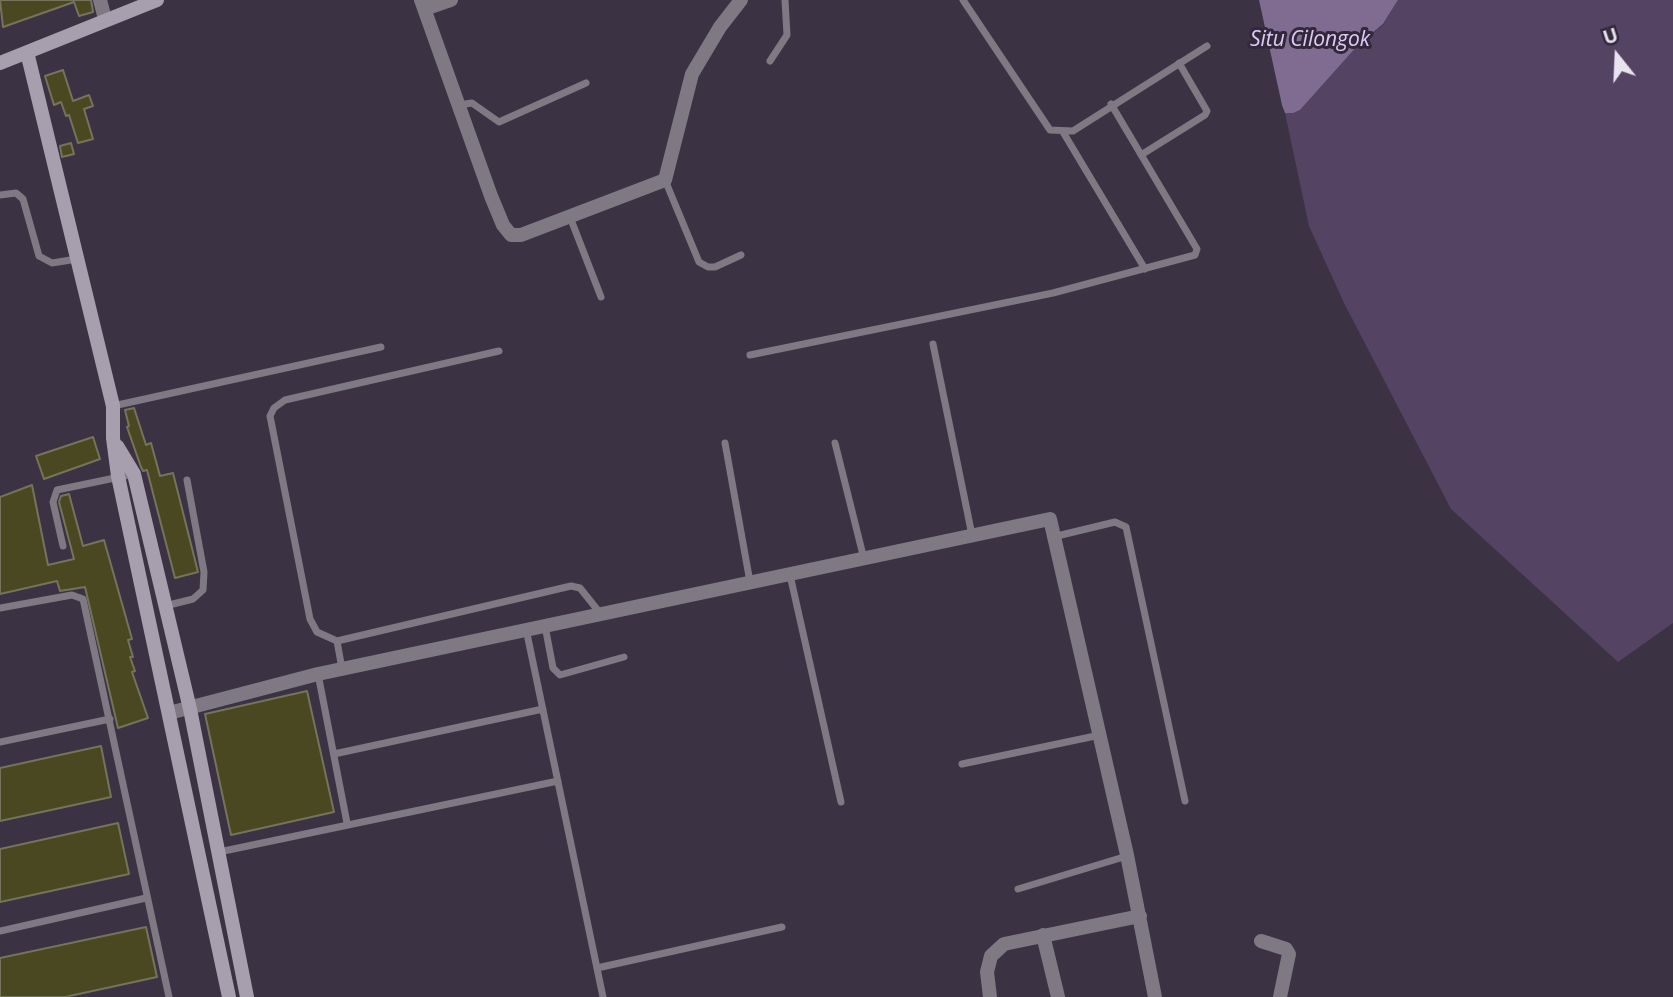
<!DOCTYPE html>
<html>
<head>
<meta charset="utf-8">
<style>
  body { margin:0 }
  #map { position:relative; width:1673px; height:997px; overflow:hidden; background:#3b3244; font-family:"Open Sans",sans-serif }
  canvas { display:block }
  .north { position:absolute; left:1582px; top:21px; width:70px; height:70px; -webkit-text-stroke:5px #312839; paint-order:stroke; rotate:342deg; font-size:19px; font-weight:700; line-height:28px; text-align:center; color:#e9e3ef }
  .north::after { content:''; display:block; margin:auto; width:24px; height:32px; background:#e9e3ef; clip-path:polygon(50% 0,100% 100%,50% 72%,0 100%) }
</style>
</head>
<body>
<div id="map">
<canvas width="1673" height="997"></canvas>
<div class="north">U</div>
</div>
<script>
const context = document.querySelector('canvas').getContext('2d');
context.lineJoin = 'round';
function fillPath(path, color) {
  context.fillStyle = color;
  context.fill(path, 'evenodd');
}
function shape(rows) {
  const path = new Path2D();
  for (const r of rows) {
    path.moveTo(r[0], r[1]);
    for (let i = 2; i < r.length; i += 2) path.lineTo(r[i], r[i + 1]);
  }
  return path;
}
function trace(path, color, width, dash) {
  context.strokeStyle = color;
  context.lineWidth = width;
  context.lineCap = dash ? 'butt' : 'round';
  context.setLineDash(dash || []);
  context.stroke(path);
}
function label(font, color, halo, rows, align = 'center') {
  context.font = font + ' "Open Sans",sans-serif';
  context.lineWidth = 6;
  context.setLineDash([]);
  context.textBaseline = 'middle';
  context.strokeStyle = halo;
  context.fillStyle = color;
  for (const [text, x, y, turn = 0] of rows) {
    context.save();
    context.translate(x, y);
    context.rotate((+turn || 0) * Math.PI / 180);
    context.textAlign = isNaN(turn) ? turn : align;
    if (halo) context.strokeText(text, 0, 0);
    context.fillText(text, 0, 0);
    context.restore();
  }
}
fillPath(shape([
  [1398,0,1673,0,1673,623,1618,662,1451,509,1344,303,1309,226,1285,113,1300,110,1359,44,1383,25]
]), '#544363');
fillPath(shape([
  [1259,0,1398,0,1383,24,1359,44,1300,110,1293,113,1285,113,1282,105]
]), '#7f6c90');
const building = shape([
  [0,0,91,0,93,12,79,16,74,2,3,27,0,0],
  [63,70,73,101,89,95,93,106,84,109,93,139,78,143,69,115,66,116,61,102,54,105,45,76,63,70],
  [71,143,74,154,62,157,60,146,71,143],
  [134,408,146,445,151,443,160,476,173,473,198,572,175,578,147,470,143,471,141,467,127,427,129,426,125,410,134,408],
  [93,437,100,459,44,479,36,456,93,437],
  [32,485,48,565,74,559,59,502,61,496,69,494,83,546,104,540,132,639,128,640,133,657,130,657,135,671,132,672,148,718,118,728,85,587,60,591,57,581,0,594,0,497,32,485],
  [307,691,334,812,231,835,205,714,307,691],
  [101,746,111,797,0,821,0,768,101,746],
  [118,823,129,874,0,902,0,849,118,823],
  [146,927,157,977,65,997,0,997,0,958,146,927]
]);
fillPath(building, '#4a4820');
trace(building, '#74745d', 2);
trace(shape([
  [963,0,1050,130,1073,131,1207,46],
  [770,61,787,35,785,0],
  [459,105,472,103,499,122,586,83],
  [1063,132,1145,269],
  [1141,155,1205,115,1207,111,1179,63],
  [665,180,699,262,708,267,715,267,741,255],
  [0,195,16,193,23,199,39,256,52,263,77,259],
  [570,217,601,297],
  [933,344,972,535],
  [499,351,285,400,274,408,270,416,310,619,317,632,337,641,571,586,580,588,600,613],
  [750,355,1053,293,1195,255,1197,249,1111,104],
  [113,406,381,347],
  [725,443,750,582],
  [835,443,864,559],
  [1057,536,1115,522,1126,527,1185,801],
  [63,546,53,502,57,490,134,474],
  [790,575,841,802],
  [165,606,193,599,203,590,204,572,187,480],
  [0,608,72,595,83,599,169,997],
  [545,626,553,668,560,675,624,657],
  [526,629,603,997],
  [337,641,342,669],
  [318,674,347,823],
  [0,742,110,719],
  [334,754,543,709],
  [962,764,1100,735],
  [219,852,558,781],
  [1018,889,1127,856],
  [0,931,146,898],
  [597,968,782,927]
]), '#7e7983', 7);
trace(shape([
  [100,0,105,19],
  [421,0,491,196,503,225,511,235,521,235,665,180,692,74,720,27,741,0],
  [425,9,451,0],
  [169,713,318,674,1050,519,1127,855,1155,997],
  [1043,935,1058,997],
  [1261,941,1286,949,1289,954,1280,997],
  [990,997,987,972,991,956,1004,944,1140,916]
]), '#7e7983', 14);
trace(shape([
  [27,52,113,406,113,438,118,476,229,997],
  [0,63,157,0],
  [117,446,134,474,190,709,247,997]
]), '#a79fae', 14);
label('italic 21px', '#e2c8f9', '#312839', [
  ["Situ Cilongok",1310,40]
]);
</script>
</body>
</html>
